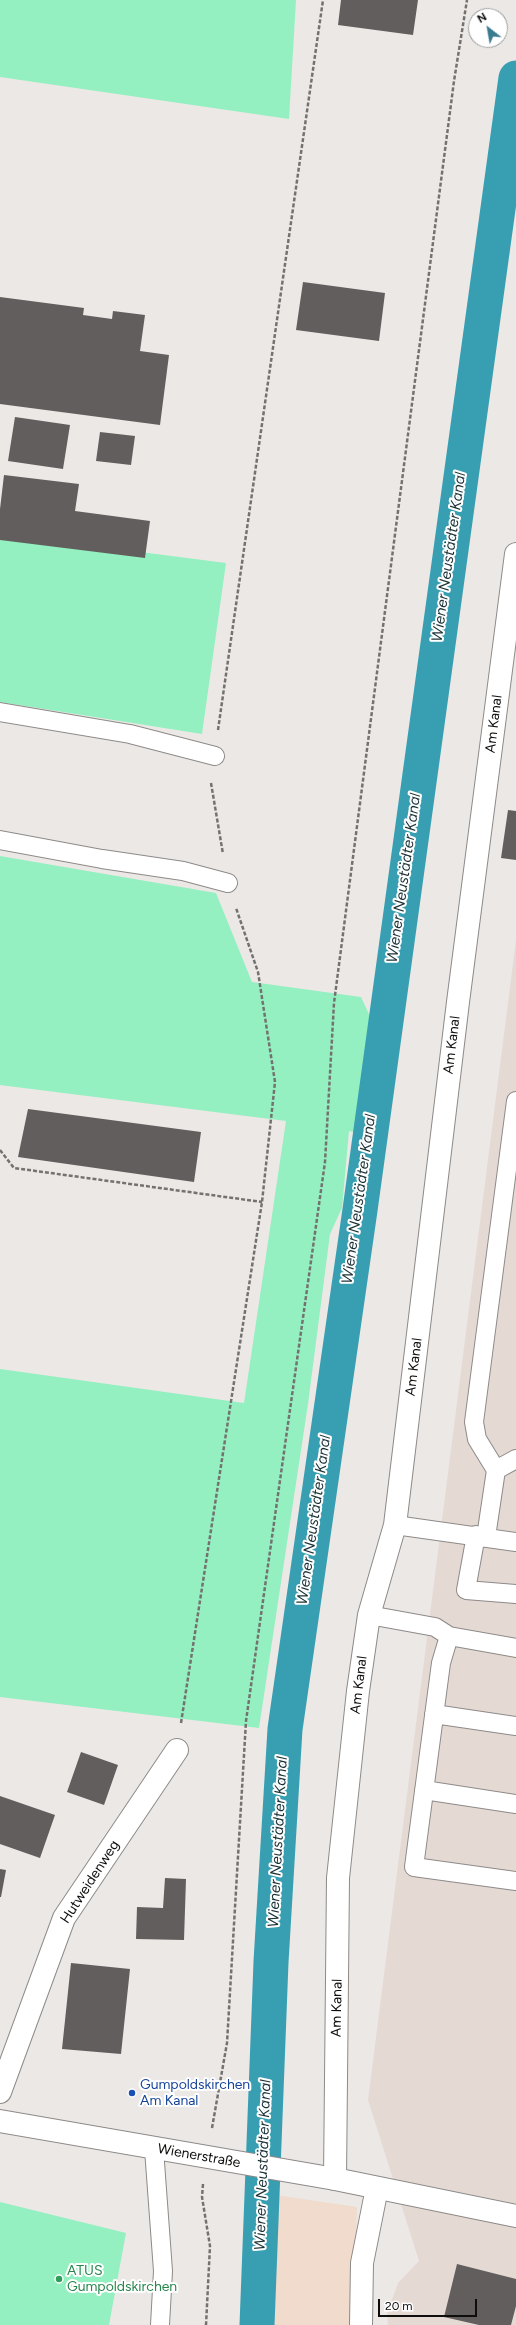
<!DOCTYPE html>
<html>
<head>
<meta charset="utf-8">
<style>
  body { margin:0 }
  #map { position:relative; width:516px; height:2325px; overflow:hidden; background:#ece8e6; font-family:Figtree,sans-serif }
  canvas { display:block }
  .north { position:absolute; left:468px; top:8px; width:40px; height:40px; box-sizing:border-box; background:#fff; border:1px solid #9f9e9e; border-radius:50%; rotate:329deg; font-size:11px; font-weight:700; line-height:16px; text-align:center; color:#0e0d0c }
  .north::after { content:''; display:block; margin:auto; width:14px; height:18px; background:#3a7b8e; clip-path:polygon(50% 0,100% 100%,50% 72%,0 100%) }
  .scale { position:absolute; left:378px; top:2299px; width:99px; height:18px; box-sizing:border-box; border:2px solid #0e0d0c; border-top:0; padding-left:5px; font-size:12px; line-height:14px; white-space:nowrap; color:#0e0d0c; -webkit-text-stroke:3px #fff; paint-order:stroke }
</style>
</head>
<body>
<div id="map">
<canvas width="516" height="2325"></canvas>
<div class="north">N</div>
<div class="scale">20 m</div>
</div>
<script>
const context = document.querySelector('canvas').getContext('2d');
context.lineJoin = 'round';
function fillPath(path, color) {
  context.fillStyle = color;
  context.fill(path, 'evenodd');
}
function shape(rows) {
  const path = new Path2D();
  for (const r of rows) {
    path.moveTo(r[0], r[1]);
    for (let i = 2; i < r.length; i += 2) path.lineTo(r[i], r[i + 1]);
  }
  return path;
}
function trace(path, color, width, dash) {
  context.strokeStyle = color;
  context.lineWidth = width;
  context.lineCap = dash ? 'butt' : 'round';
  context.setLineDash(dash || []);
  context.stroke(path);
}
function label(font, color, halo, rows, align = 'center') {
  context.font = font + ' Figtree,sans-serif';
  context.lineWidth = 4;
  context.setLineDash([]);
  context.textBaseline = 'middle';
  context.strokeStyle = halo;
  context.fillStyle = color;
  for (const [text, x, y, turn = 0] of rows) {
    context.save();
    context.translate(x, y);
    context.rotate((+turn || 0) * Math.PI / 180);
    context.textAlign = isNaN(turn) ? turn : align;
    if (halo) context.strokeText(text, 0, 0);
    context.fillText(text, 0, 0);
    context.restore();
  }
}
fillPath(shape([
  [262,2193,357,2207,353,2325,259,2325]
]), '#f0dbcd');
fillPath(shape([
  [516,940,516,2325,388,2325,387,2313,398,2283,419,2261,368,2100]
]), '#e5d9d4');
fillPath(shape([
  [0,0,296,0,289,119,0,77],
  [0,534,226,563,202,734,0,702],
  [0,856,216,893,252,982,361,997,375,1027,358,1133,349,1131,342,1208,330,1234,308,1404,259,1728,0,1697,0,1369,244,1403,286,1121,0,1085],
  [0,2202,126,2233,109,2325,0,2325]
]), '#94f0c0');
trace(shape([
  [257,2325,271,1962,285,1729,360,1210,516,78]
]), '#379fb1', 35);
fillPath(shape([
  [341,0,418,0,413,35,338,25],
  [303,282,385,293,379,341,296,330],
  [0,297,84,308,83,315,112,319,113,311,145,315,140,351,169,355,160,425,0,404],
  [15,417,70,425,63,469,8,461],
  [100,432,135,436,131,465,96,461],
  [4,475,79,484,75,511,150,521,145,558,0,540,0,509],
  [508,810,516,811,516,860,501,858],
  [28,1109,201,1132,194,1182,18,1157],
  [81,1752,118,1765,104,1805,67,1792],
  [0,1796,55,1815,40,1858,0,1844],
  [0,1869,6,1870,1,1897,0,1897],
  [165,1878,186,1879,184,1940,136,1939,137,1907,163,1908],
  [71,1963,130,1969,121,2054,62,2049],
  [457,2264,516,2279,516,2306,511,2325,479,2325,444,2317]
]), '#625e5d');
const service = shape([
  [0,712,130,734,215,756],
  [0,840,102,859,183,871,228,883],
  [496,1470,516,1459],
  [395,1525,516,1542],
  [476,1535,466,1590,516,1594],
  [486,1537,496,1470,477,1439,474,1422,516,1101],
  [369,1615,435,1627,449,1636,516,1648],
  [449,1636,441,1663,414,1867,516,1881],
  [434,1714,516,1726],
  [424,1790,516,1804],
  [154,2149,163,2271,160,2325]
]);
const minor = shape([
  [0,2092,64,1918,177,1750],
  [335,2179,338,1878,358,1691,369,1615,395,1525,458,1002,516,554],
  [361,2325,362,2263,377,2188]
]);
const tertiary = shape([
  [0,2121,335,2179,516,2216]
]);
trace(service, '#8d8a88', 20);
trace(minor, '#8d8a88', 24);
trace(tertiary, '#8d8a88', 24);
trace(shape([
  [218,730,323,0],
  [211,783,223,854],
  [0,1150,14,1168,262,1202],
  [181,1723,262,1202,275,1082,258,972,236,908],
  [212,2128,227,2043,246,1721,325,1162,334,1003,454,81,467,0],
  [203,2184,202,2197,210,2246,206,2325]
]), '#747270', 2.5, [4, 2]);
trace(service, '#fff', 18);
trace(minor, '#fff', 22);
trace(tertiary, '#fff', 22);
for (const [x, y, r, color] of [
  [132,2093,4,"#1a4fb4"],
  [59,2279,4,"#2e9e5b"]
]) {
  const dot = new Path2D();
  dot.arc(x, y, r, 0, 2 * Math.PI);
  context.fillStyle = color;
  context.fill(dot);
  trace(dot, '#fff', 1.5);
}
label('14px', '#0e0d0c', '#fff', [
  ["Am Kanal",494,724,-83],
  ["Am Kanal",452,1045,-83],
  ["Am Kanal",414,1367,-83],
  ["Am Kanal",359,1685,-83],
  ["Hutweidenweg",90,1882,-57],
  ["Am Kanal",337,2008,-89],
  ["Wienerstraße",199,2156,10]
]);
label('14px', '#164399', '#fff', [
  ["Gumpoldskirchen",140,2085],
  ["Am Kanal",140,2101]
], 'left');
label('14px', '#27864d', '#fff', [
  ["ATUS",67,2271],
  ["Gumpoldskirchen",67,2287]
], 'left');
label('italic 15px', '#193035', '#fff', [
  ["Wiener Neustädter Kanal",449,557,-82],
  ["Wiener Neustädter Kanal",404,878,-82],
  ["Wiener Neustädter Kanal",359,1199,-82],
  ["Wiener Neustädter Kanal",314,1520,-82],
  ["Wiener Neustädter Kanal",278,1842,-87],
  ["Wiener Neustädter Kanal",263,2165,-88]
]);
</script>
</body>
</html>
